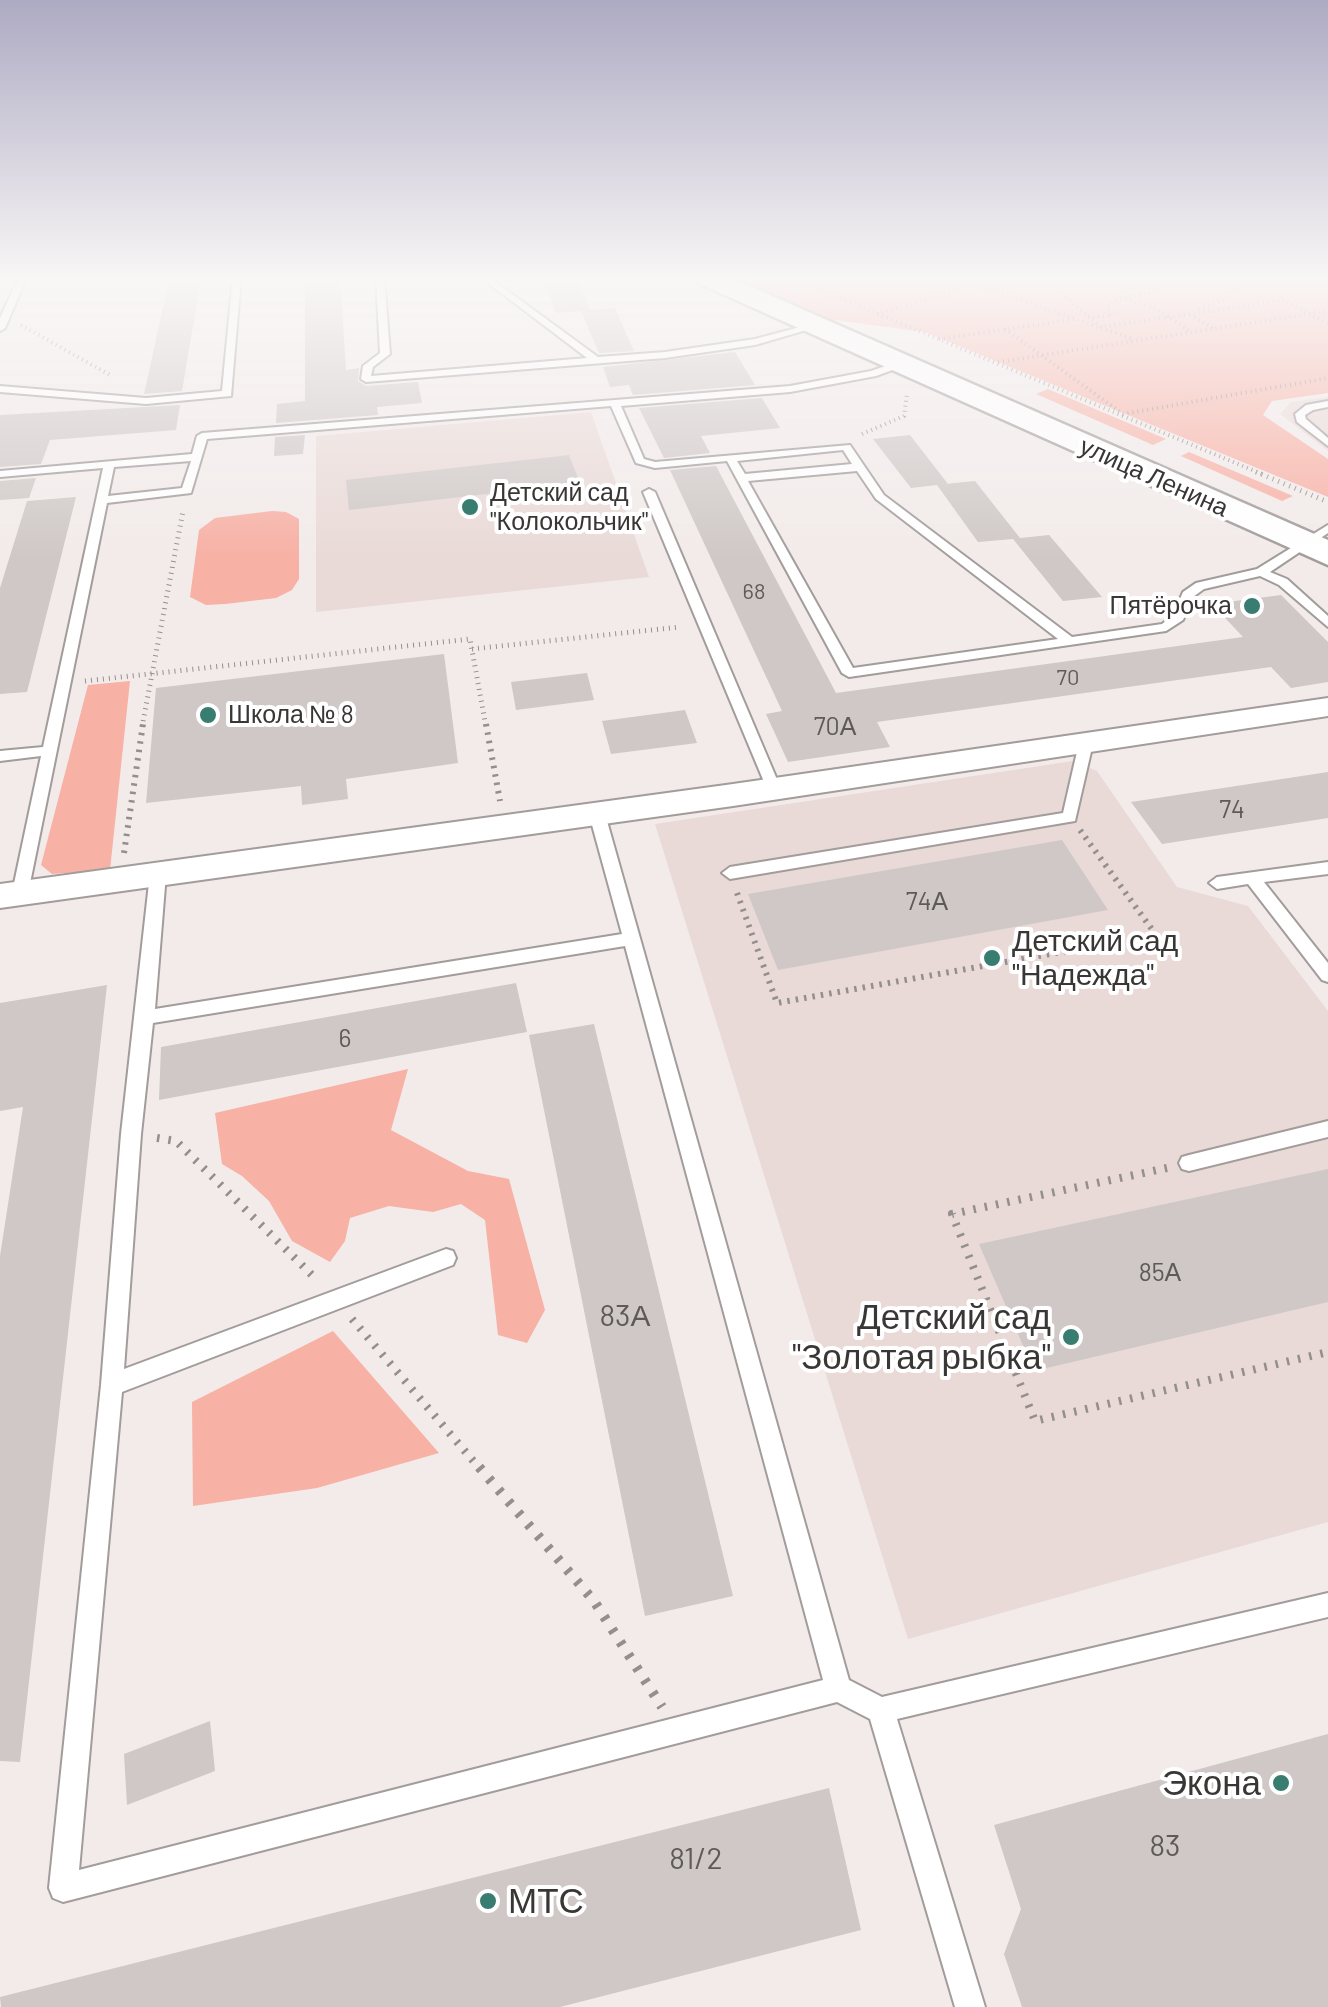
<!DOCTYPE html>
<html>
<head>
<meta charset="utf-8">
<style>
  body { margin:0 }
  canvas { display:block; background:#f2ebea }
</style>
</head>
<body>
<canvas width="1328" height="2007"></canvas>
<script>
const context = document.querySelector('canvas').getContext('2d');
context.lineJoin = 'round';
function fillPath(path, color) {
  context.fillStyle = color;
  context.fill(path, 'evenodd');
}
function shape(rows) {
  const path = new Path2D();
  for (const r of rows) {
    path.moveTo(r[0], r[1]);
    for (let i = 2; i < r.length; i += 2) path.lineTo(r[i], r[i + 1]);
  }
  return path;
}
function trace(path, color, width, dash) {
  context.strokeStyle = color;
  context.lineWidth = width;
  context.lineCap = dash ? 'butt' : 'round';
  context.setLineDash(dash || []);
  context.stroke(path);
}
function label(font, color, halo, rows, align = 'center') {
  context.font = font + ' Barlow,sans-serif';
  context.lineWidth = 8;
  context.setLineDash([]);
  context.textBaseline = 'middle';
  context.strokeStyle = halo;
  context.fillStyle = color;
  for (const [text, x, y, turn = 0] of rows) {
    context.save();
    context.translate(x, y);
    context.rotate((+turn || 0) * Math.PI / 180);
    context.textAlign = isNaN(turn) ? turn : align;
    if (halo) context.strokeText(text, 0, 0);
    context.fillText(text, 0, 0);
    context.restore();
  }
}
fillPath(shape([
  [1328,397,1328,451,1280,414,1291,402],
  [591,412,649,577,316,612,316,436],
  [1073,761,1097,771,1177,887,1248,906,1328,1011,1328,1522,908,1639,655,824]
]), '#e9dad7');
fillPath(shape([
  [729,277,1328,277,1328,393,1272,401,1263,415,1328,459,1328,497,925,332,827,319],
  [1048,389,1166,439,1153,445,1036,394],
  [1189,452,1293,496,1282,501,1181,456],
  [272,511,286,512,299,519,299,579,292,590,276,598,225,604,206,605,190,597,199,530,215,518],
  [130,681,110,870,52,874,41,865,88,685],
  [408,1069,391,1130,468,1171,509,1179,545,1310,527,1343,498,1335,485,1220,461,1204,433,1212,389,1206,350,1218,345,1241,330,1262,292,1241,269,1201,242,1176,222,1164,215,1113],
  [333,1331,439,1453,317,1488,193,1506,192,1402]
]), '#f7b1a5');
fillPath(shape([
  [305,277,340,277,346,370,359,368,358,381,366,386,418,382,422,403,377,407,378,415,276,423,277,404,305,401],
  [577,277,590,310,615,308,634,351,599,353,581,311,556,313,544,280],
  [201,278,182,391,144,394,169,280],
  [735,352,755,385,633,395,629,385,610,387,603,367],
  [762,398,780,428,701,436,710,453,664,458,639,408],
  [180,405,176,430,50,440,41,464,0,467,0,415],
  [305,435,303,454,274,456,275,437],
  [910,435,948,484,945,484,975,481,1020,538,1049,535,1102,597,1063,601,1013,539,978,542,937,485,911,488,873,439],
  [569,455,580,483,349,510,346,480],
  [716,466,836,693,1243,637,1212,604,1281,595,1328,642,1328,682,1291,688,1271,667,877,722,890,747,788,762,766,714,782,711,670,470],
  [36,478,29,498,0,500,0,481],
  [76,497,27,692,0,694,0,588,27,501],
  [444,654,458,763,346,779,348,799,302,805,301,786,146,803,156,688],
  [587,673,594,700,516,710,511,682],
  [685,710,697,743,611,754,602,721],
  [1328,772,1328,818,1162,844,1131,802],
  [1062,840,1108,910,778,970,748,894],
  [516,983,527,1032,159,1100,161,1047],
  [107,985,20,1762,0,1761,0,1256,23,1107,0,1111,0,1003],
  [594,1024,733,1596,645,1616,529,1035],
  [1328,1169,1328,1302,1034,1371,979,1244],
  [210,1721,215,1771,127,1805,124,1754],
  [1328,1734,1328,2007,1022,2007,1004,1954,1021,1909,994,1825],
  [829,1788,861,1930,560,2007,1,2007,0,1997]
]), '#cfc8c7');
const lane = shape([
  [19,277,27,277,5,328,0,331,0,318,19,277],
  [233,277,241,277,231,396,146,404,0,392,0,386,146,398,222,391,233,277],
  [376,277,384,277,390,354,373,367,371,376,587,358,480,277,489,277,598,357,665,352,755,339,815,323,820,326,755,345,665,358,366,382,361,379,363,366,380,353,376,277],
  [900,361,905,364,903,366,876,376,790,392,621,406,644,459,655,462,850,445,884,495,1072,637,1162,624,1173,615,1183,592,1196,583,1257,569,1328,525,1328,533,1270,572,1287,579,1328,616,1328,627,1279,585,1260,576,1204,589,1193,597,1183,620,1166,631,849,677,842,673,727,461,655,468,636,463,611,406,207,439,191,493,107,503,28,893,26,897,14,897,12,893,41,756,0,761,0,751,43,747,103,468,0,477,0,471,192,454,197,436,202,433,790,386,871,371,900,361],
  [843,450,852,464,745,474,737,461,843,450],
  [191,461,182,488,108,496,114,467,191,461],
  [857,471,876,499,1058,639,853,668,748,481,857,471],
  [1328,401,1328,407,1313,410,1305,415,1306,419,1328,438,1328,446,1297,422,1295,414,1306,405,1328,401],
  [649,489,655,492,781,789,779,792,774,794,767,789,643,492,649,489],
  [1086,738,1093,743,1075,821,730,879,722,873,730,867,1063,813,1079,743,1086,738],
  [597,809,605,814,849,1680,882,1697,1328,1593,1328,1617,897,1719,985,2007,955,2007,870,1719,837,1702,63,1902,53,1898,49,1888,101,1385,121,1134,150,874,158,868,166,874,155,1009,622,934,589,814,597,809],
  [625,946,823,1680,79,1870,122,1392,453,1265,456,1258,453,1251,446,1249,124,1369,141,1134,153,1023,625,946],
  [1328,862,1328,874,1264,882,1328,963,1328,982,1322,980,1248,884,1217,889,1209,883,1217,877,1328,862],
  [1328,1121,1328,1137,1189,1171,1182,1169,1179,1163,1182,1157,1189,1155,1328,1121]
]);
const street = shape([
  [1328,698,1328,716,733,806,0,908,0,884,733,784,1328,698]
]);
const primary = shape([
  [694,277,729,277,1328,540,1328,565,698,283,694,277]
]);
trace(lane, '#a29c9b', 4);
trace(street, '#a29c9b', 4);
trace(primary, '#a29c9b', 5);
trace(shape([
  [660,277,682,287],
  [790,277,1262,474],
  [955,277,1133,339],
  [1051,277,1062,294,1101,327,1285,300,1328,324],
  [949,297,942,294,974,284],
  [1121,297,1157,309,1189,331],
  [1199,309,1223,300,1238,285],
  [877,314,942,294],
  [1190,315,1213,328],
  [1088,317,1112,316,1107,308,1113,301,1150,292,1172,278],
  [21,325,110,375],
  [1005,329,1123,414,1328,378],
  [939,339,1075,319],
  [998,362,1328,311],
  [862,434,904,416,907,394]
]), '#948f8e', 4, [1, 4]);
trace(shape([
  [1256,472,1328,502],
  [472,649,680,627],
  [85,681,470,639,486,727],
  [142,727,183,511]
]), '#948f8e', 5, [1, 5]);
trace(shape([
  [486,724,500,801],
  [124,853,143,724],
  [737,893,777,1003,1156,935,1080,830]
]), '#948f8e', 6, [2.5, 6]);
trace(shape([
  [157,1138,176,1141,317,1280],
  [1167,1168,952,1214,1035,1421,1328,1352],
  [352,1319,481,1470]
]), '#948f8e', 8, [2.5, 9]);
trace(shape([
  [479,1467,594,1601,662,1707]
]), '#948f8e', 10, [4, 11]);
fillPath(lane, '#fff');
fillPath(street, '#fff');
fillPath(primary, '#fff');
const sky = context.createLinearGradient(0, 0, 0, 558);
sky.addColorStop(0, '#adaac3');
sky.addColorStop(0.5, '#f9f6f6');
sky.addColorStop(1, '#f9f6f600');
context.fillStyle = sky;
context.fillRect(0, 0, 1328, 558);
for (const [x, y, r, color] of [
  [470,507,10,"#397d70"],
  [1252,606,10,"#397d70"],
  [208,715,10,"#397d70"],
  [992,958,10,"#397d70"],
  [1071,1337,10,"#397d70"],
  [1281,1783,10,"#397d70"],
  [488,1901,10,"#397d70"]
]) {
  const dot = new Path2D();
  dot.arc(x, y, r, 0, 2 * Math.PI);
  context.fillStyle = color;
  context.fill(dot);
  trace(dot, '#fff', 4);
}
label('22px', '#5e5a5a', null, [
  ["68",754,592],
  ["70",1068,678]
]);
label('25px', '#393636', '#fff', [
  ["улица Ленина",1154,477,24]
]);
label('25px', '#393636', '#fff', [
  ["Детский сад",490,493],
  ["\"Колокольчик\"",490,522],
  ["Пятёрочка",1232,606,"right"],
  ["Школа № 8",228,715]
], 'left');
label('25px', '#5e5a5a', null, [
  ["70А",835,727],
  ["74",1232,810],
  ["74А",927,902],
  ["6",345,1039],
  ["85А",1160,1273]
]);
label('30px', '#393636', '#fff', [
  ["Детский сад",1012,941],
  ["\"Надежда\"",1012,975]
], 'left');
label('30px', '#5e5a5a', null, [
  ["83А",625,1316],
  ["83",1165,1846],
  ["81/2",696,1859]
]);
label('35px', '#393636', '#fff', [
  ["Детский сад",1051,1317],
  ["\"Золотая рыбка\"",1051,1357],
  ["Экона",1261,1783],
  ["МТС",508,1901,"left"]
], 'right');
</script>
</body>
</html>
